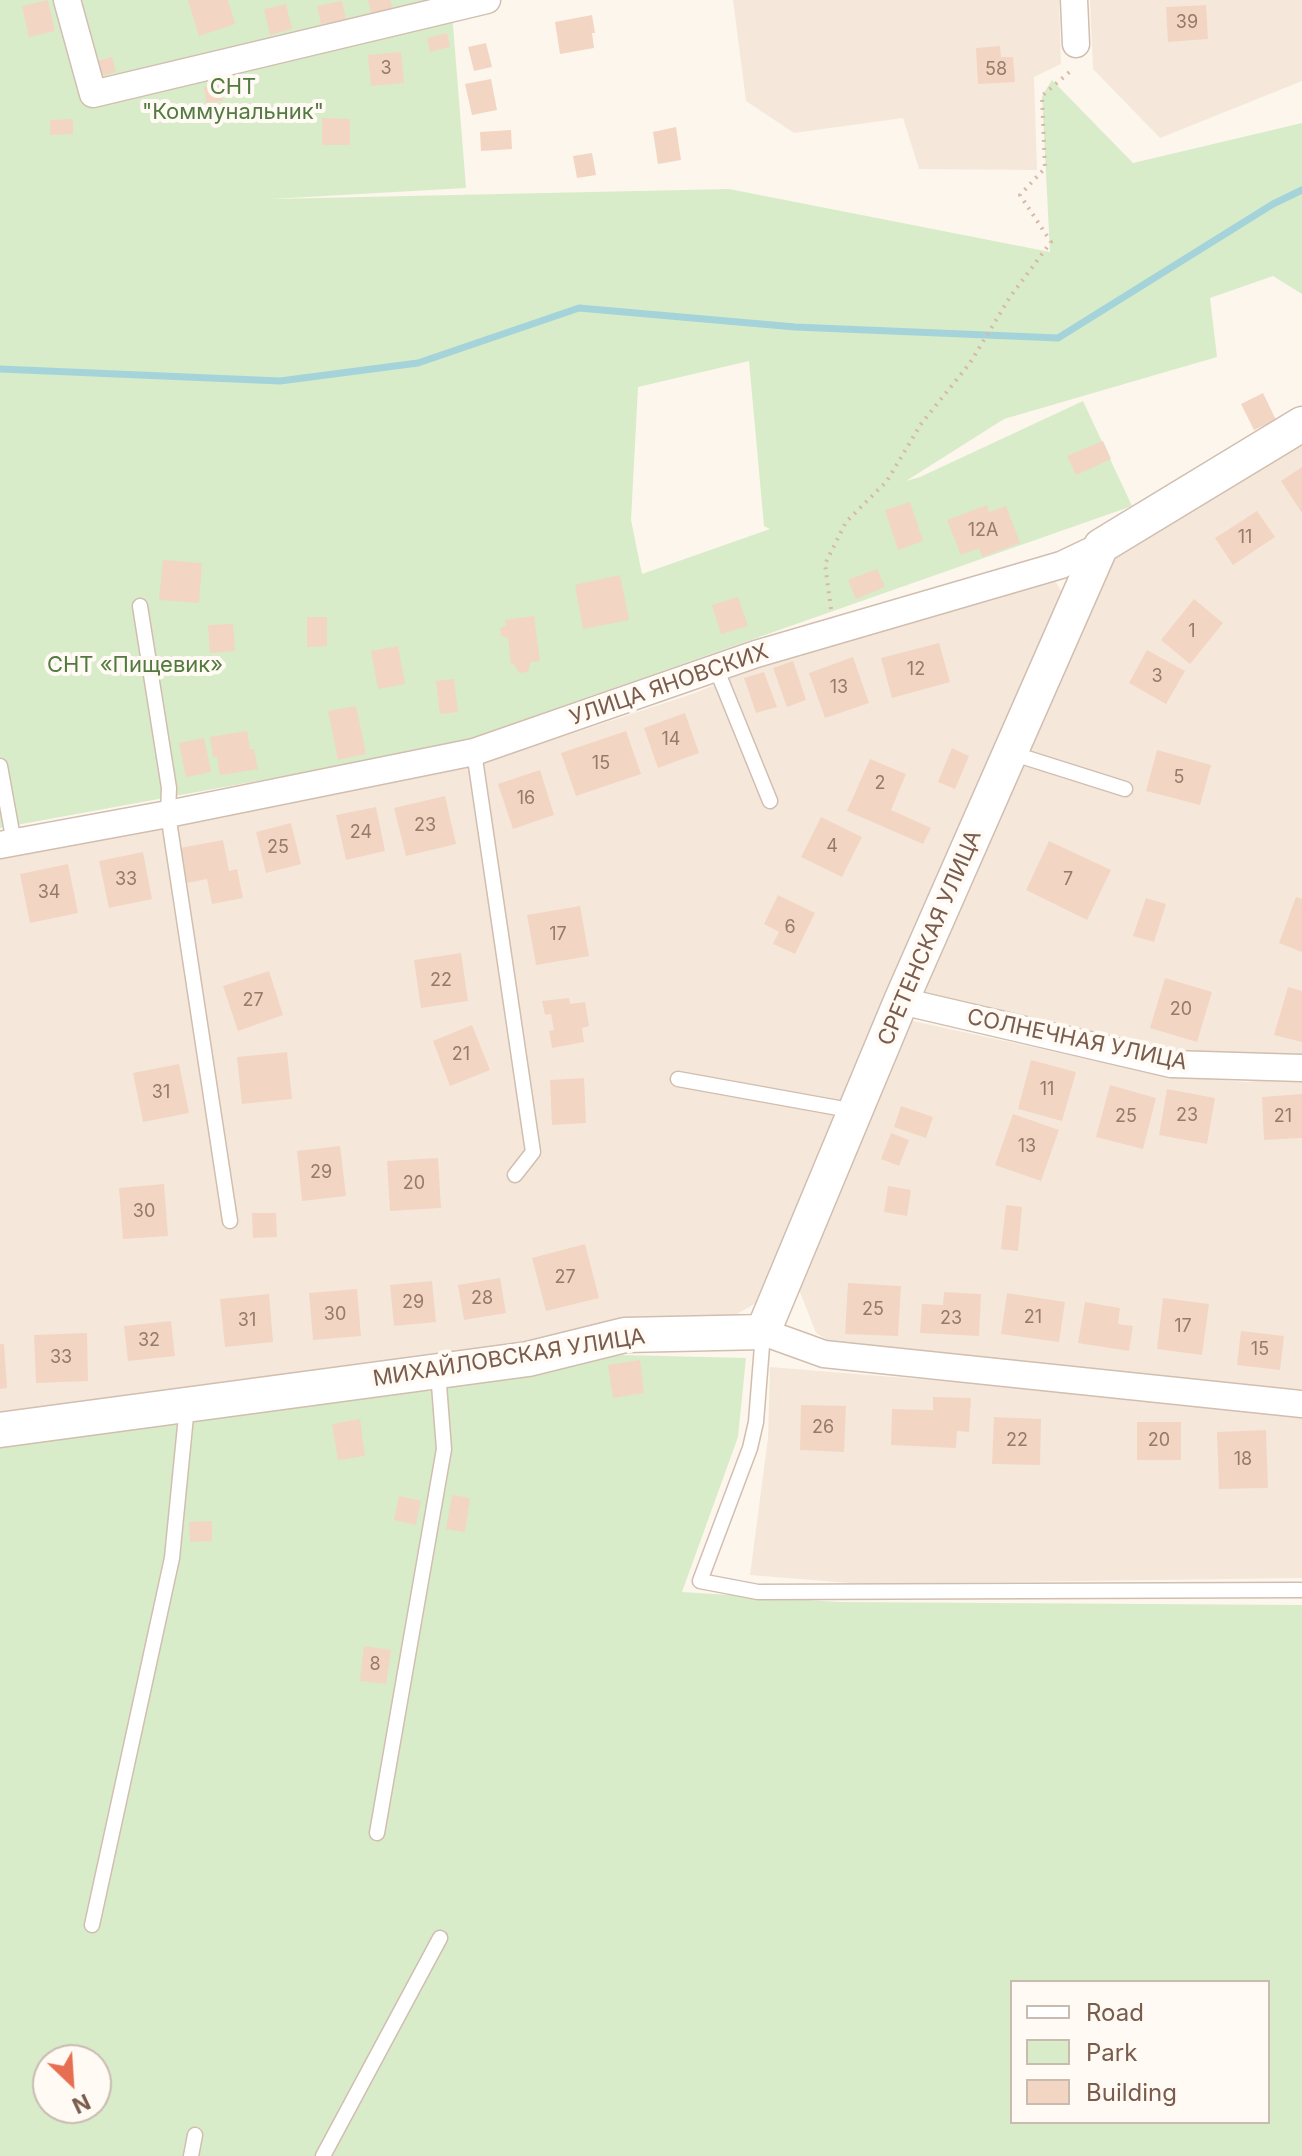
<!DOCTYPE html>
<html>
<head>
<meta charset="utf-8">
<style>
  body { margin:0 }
  #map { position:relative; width:1302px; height:2156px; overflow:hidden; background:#fdf6ec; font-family:Inter,sans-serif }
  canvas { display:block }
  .legend { position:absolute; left:1010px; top:1980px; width:260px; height:144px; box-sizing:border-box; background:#fffaf3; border:2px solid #cabbb1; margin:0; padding:10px 14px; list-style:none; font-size:24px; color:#7a5c4d }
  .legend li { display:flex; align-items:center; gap:16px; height:40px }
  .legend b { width:40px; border:2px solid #cabbb1 }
  .north { position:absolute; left:32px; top:2044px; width:80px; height:80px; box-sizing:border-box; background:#fffaf3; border:2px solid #cabbb1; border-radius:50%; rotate:155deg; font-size:22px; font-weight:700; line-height:32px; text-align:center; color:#7a5c4d }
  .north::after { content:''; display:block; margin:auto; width:28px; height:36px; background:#e76f51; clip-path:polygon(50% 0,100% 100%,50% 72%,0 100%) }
</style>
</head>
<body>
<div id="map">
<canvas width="1302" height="2156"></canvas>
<ul class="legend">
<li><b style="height:10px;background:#fff"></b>Road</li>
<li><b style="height:22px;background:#d8ecc9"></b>Park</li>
<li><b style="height:22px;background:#f3d5c3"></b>Building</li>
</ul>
<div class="north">N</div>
</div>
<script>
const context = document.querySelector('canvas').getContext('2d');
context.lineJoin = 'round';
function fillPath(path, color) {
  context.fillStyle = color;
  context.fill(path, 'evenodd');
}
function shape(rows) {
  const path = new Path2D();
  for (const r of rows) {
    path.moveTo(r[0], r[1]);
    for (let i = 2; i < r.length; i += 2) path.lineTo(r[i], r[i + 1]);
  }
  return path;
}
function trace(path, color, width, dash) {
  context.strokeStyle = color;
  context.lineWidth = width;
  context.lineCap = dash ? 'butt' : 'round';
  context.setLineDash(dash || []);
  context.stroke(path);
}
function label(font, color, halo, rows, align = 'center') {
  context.font = font + ' Inter,sans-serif';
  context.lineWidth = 8;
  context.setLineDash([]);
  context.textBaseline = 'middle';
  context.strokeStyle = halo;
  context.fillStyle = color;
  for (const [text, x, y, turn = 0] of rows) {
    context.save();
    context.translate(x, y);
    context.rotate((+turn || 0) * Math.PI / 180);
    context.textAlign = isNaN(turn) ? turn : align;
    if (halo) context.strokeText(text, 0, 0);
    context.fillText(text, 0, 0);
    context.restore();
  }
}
fillPath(shape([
  [733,0,1059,0,1061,64,1034,77,1037,170,919,169,903,118,794,133,746,101],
  [1090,0,1302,0,1302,81,1160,138,1093,69],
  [1302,444,1302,1057,1185,1057,936,1002,919,990,1112,555],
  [1055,581,1066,598,760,1301,728,1319,500,1355,0,1419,0,858,483,763,692,694,774,661],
  [904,1019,1161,1075,1247,1082,1302,1073,1302,1389,1271,1388,836,1345,816,1333,798,1287],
  [770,1367,1302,1410,1302,1578,862,1584,750,1575,768,1438]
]), '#f5e8da');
fillPath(shape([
  [0,0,451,0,466,188,271,199,729,189,1050,252,1042,96,1052,80,1133,163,1302,123,1302,294,1273,276,1210,298,1217,357,1004,419,906,481,920,477,1083,401,1132,506,449,746,0,828],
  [749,361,764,526,770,529,642,574,631,520,638,387],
  [622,1355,746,1358,738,1437,682,1592,839,1602,1302,1605,1302,2156,0,2156,0,1443],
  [1012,1982,1268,1982,1268,2122,1012,2122],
  [48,2060,96,2060,96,2108,48,2108]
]), '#d8ecc9');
trace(shape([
  [0,369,280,381,418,363,579,308,795,327,1058,338,1273,204,1302,190]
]), '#a5d3da', 7);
fillPath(shape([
  [48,0,55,31,29,37,22,6],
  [188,0,228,0,235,24,199,36],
  [368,0,390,0,393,10,372,15],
  [342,1,346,20,321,24,317,6],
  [286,4,292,29,270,35,264,9],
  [1206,5,1208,39,1168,42,1166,7],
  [592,15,595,33,592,33,594,48,560,54,555,22],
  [447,33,450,47,430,52,427,38],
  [486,43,492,67,474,71,468,47],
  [1000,46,1001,57,1013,57,1015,82,978,84,976,48],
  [401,52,404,83,371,86,368,55],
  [112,57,116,72,100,76,97,61],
  [491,79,497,110,472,115,465,84],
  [221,85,223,101,206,103,204,87],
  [322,118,350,119,350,145,322,145],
  [73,119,73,134,50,135,50,120],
  [676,127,681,160,658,164,653,132],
  [511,130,512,149,481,151,480,132],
  [592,153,596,175,577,178,573,156],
  [1263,393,1276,420,1254,430,1241,404],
  [1103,441,1111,459,1076,475,1067,456],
  [1302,467,1302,513,1281,481],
  [910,502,923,541,898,550,885,510],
  [987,505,989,512,1006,506,1020,543,982,557,979,548,961,555,947,520],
  [1257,511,1275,537,1233,565,1215,538],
  [163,560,202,563,199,603,159,600],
  [877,569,885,587,856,599,848,580],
  [620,575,629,620,583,629,575,585],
  [738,597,748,626,721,634,712,605],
  [1194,599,1223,623,1190,664,1161,640],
  [534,616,540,661,531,662,528,672,519,673,514,664,511,665,508,638,501,636,500,629,506,625,505,620],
  [307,617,327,617,327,646,307,647],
  [233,624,235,651,210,653,208,625],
  [939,643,950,682,892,698,881,658],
  [398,646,405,684,378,689,371,651],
  [1147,650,1185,671,1166,704,1129,683],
  [853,657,869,703,825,718,809,673],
  [793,661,806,700,787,707,773,668],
  [764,672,777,707,756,713,744,678],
  [454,679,458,712,440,714,436,681],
  [356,706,366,754,338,760,328,711],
  [685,713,699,753,658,768,644,728],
  [247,731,250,749,254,749,258,769,220,775,217,756,213,757,210,737],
  [626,731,641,774,576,796,561,753],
  [204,738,211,772,186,777,179,743],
  [952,748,969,756,955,789,938,782],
  [1157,750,1211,765,1200,805,1146,791],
  [870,759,906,774,891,810,931,828,923,844,847,811],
  [540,770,554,815,513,829,498,784],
  [445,796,456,844,406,856,394,808],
  [376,807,385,851,346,860,336,815],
  [821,817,862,837,842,877,801,857],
  [291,823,301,864,266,873,256,832],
  [223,840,229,871,237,869,243,898,212,904,207,879,187,883,180,848],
  [1049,841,1111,870,1087,920,1026,890],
  [143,852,152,899,109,908,99,861],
  [68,864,78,913,30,923,20,874],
  [778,895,815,913,795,954,773,944,779,932,764,924],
  [1296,897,1302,899,1302,952,1279,943],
  [1146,898,1166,904,1154,942,1133,936],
  [580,906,589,956,536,965,527,915],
  [461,953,468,1001,421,1008,414,960],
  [269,971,283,1015,238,1031,223,986],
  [1165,978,1212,992,1197,1042,1150,1028],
  [1288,987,1302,991,1302,1042,1274,1035],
  [569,998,570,1004,585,1002,589,1026,582,1028,584,1042,552,1048,549,1031,554,1030,551,1014,545,1015,542,1001],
  [472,1025,490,1070,450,1086,433,1041],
  [287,1052,292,1099,242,1104,237,1057],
  [1031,1060,1076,1072,1062,1121,1018,1109],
  [179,1064,189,1113,143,1122,133,1073],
  [584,1078,586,1123,552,1125,550,1080],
  [1110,1085,1156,1098,1143,1149,1096,1137],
  [1167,1089,1215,1098,1207,1144,1159,1135],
  [1302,1094,1302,1138,1264,1140,1262,1097],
  [901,1106,933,1117,926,1138,894,1127],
  [1013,1114,1059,1130,1041,1181,995,1165],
  [891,1133,909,1140,899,1166,881,1159],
  [340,1146,346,1196,302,1201,297,1151],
  [438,1158,441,1208,390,1211,387,1161],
  [164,1184,168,1236,123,1239,119,1188],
  [888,1186,911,1190,907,1216,884,1212],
  [1006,1205,1022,1207,1018,1251,1001,1249],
  [252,1213,276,1213,277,1237,253,1238],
  [585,1244,599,1298,546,1311,532,1258],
  [500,1278,506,1313,464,1320,458,1285],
  [432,1281,436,1322,394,1326,390,1285],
  [848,1283,901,1286,898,1336,845,1334],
  [357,1289,361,1336,313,1340,309,1293],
  [944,1292,981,1294,979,1336,920,1333,922,1304,943,1305],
  [1007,1293,1065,1302,1059,1342,1001,1334],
  [269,1294,273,1342,225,1347,220,1299],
  [1163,1298,1209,1304,1202,1355,1157,1349],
  [1085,1302,1120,1308,1118,1324,1133,1326,1129,1351,1078,1343],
  [171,1321,175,1356,128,1361,124,1326],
  [1241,1331,1284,1336,1280,1370,1237,1365],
  [87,1333,88,1381,36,1383,34,1335],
  [0,1344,4,1344,7,1388,0,1389],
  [640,1360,644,1393,613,1398,608,1365],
  [933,1397,971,1398,969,1432,957,1431,956,1448,891,1445,892,1409,933,1410],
  [801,1405,846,1406,844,1452,800,1450],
  [994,1417,1041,1419,1040,1465,992,1464],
  [360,1419,365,1456,338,1460,332,1424],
  [1137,1422,1181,1422,1181,1460,1137,1460],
  [1266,1430,1268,1488,1219,1489,1217,1432],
  [452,1495,470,1498,465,1532,446,1529],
  [399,1496,421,1501,416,1525,394,1520],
  [212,1521,212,1541,190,1542,189,1522],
  [364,1646,391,1650,386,1684,360,1681]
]), '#f3d5c3');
const service = shape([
  [140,606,169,788,168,814,230,1221],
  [716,668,770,801],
  [474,752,533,1152,515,1175],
  [1011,753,1125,789],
  [0,766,14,843],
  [678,1079,855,1111],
  [763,1333,756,1422,750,1448,700,1581,758,1592,1300,1590],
  [377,1833,444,1449,438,1372],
  [92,1925,172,1558,187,1406],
  [191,2156,195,2135],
  [323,2156,440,1938]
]);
const minor = shape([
  [67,0,93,94,487,0],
  [1074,0,1076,44],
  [0,845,168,814,474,752,756,654,1061,565,1101,546],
  [901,1001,1171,1064,1302,1068],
  [763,1332,824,1354,1302,1404]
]);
const tertiary = shape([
  [0,1430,528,1359,625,1335,763,1332,901,1001,1101,546,1302,424]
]);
trace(service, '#d1beb0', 17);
trace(minor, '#d1beb0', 29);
trace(tertiary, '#d1beb0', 37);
trace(shape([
  [831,609,825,564,846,522,887,481,921,424,970,363,1010,297,1051,242,1020,195,1045,168,1042,96,1073,69]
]), '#d9b8a5', 4, [2, 6]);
trace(service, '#fff', 14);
trace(minor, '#fff', 26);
trace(tertiary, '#fff', 34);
label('18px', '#987a6a', null, [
  ["39",1187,23],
  ["3",386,69],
  ["58",996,70],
  ["12А",983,531],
  ["11",1245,538],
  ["1",1192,632],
  ["12",916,670],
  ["3",1157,677],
  ["13",839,688],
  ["14",671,740],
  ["15",601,764],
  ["5",1179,778],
  ["2",880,784],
  ["16",526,799],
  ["23",425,826],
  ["24",361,833],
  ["4",832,847],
  ["25",278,848],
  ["33",126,880],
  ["7",1068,880],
  ["34",49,893],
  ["6",790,928],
  ["17",558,935],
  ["22",441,981],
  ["27",253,1001],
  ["20",1181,1010],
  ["21",461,1055],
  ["11",1047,1090],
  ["31",161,1093],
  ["23",1187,1116],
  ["25",1126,1117],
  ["21",1283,1117],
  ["13",1027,1147],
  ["29",321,1173],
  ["20",414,1184],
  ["30",144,1212],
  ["27",565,1278],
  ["28",482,1299],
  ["29",413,1303],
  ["25",873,1310],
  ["30",335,1315],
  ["21",1033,1318],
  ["23",951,1319],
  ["31",247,1321],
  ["17",1183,1327],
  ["32",149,1341],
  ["15",1260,1350],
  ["33",61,1358],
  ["26",823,1428],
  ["22",1017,1441],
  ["20",1159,1441],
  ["18",1243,1460],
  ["8",375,1665]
]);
label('22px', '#537a41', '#fffaf3', [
  ["СНТ",233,87],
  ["\"Коммунальник\"",233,112],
  ["СНТ «Пищевик»",135,665]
]);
label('22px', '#7a5c4d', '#fffaf3', [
  ["УЛИЦА ЯНОВСКИХ",669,685,-19],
  ["СРЕТЕНСКАЯ УЛИЦА",930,938,-67],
  ["СОЛНЕЧНАЯ УЛИЦА",1077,1040,12],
  ["МИХАЙЛОВСКАЯ УЛИЦА",509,1358,-9]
]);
</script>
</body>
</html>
